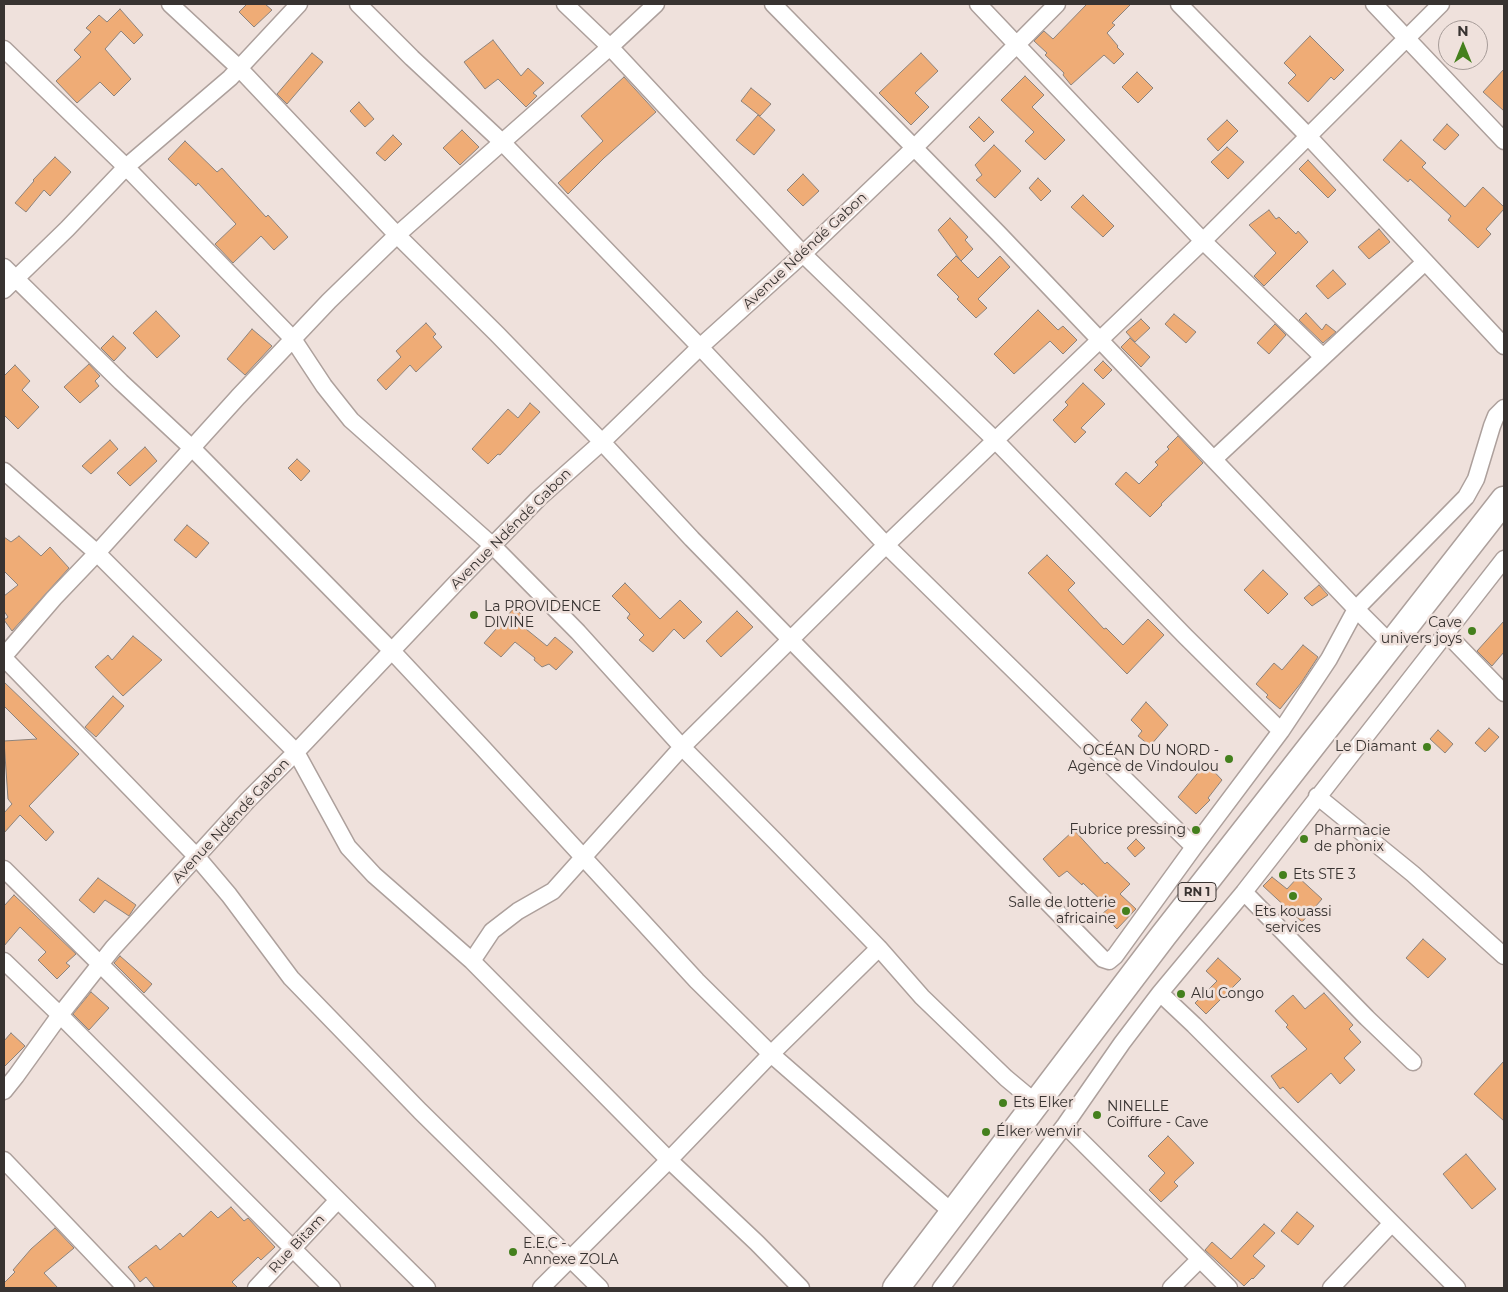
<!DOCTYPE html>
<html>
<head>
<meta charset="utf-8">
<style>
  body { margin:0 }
  #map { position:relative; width:1508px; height:1292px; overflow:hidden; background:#efe1dc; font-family:Montserrat,sans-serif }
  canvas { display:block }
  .frame { position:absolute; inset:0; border:5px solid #383331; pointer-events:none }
  .north { position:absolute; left:1438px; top:20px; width:50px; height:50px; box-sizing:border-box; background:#efe1dc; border:1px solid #a69b98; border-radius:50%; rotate:0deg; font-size:14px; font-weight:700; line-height:20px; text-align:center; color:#383331 }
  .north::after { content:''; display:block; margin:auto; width:18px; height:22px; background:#44801d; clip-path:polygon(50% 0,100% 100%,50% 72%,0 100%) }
</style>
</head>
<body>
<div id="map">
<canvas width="1508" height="1292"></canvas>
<div class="frame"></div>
<div class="north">N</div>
</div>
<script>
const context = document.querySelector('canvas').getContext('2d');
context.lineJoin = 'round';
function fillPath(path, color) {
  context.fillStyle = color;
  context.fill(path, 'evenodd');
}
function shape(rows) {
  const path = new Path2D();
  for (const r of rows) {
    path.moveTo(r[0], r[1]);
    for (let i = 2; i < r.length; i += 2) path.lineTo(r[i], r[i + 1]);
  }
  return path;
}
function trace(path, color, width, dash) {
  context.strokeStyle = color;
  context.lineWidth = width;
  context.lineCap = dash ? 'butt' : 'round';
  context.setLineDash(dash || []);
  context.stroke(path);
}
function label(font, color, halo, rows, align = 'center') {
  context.font = font + ' Montserrat,sans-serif';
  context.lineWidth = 5;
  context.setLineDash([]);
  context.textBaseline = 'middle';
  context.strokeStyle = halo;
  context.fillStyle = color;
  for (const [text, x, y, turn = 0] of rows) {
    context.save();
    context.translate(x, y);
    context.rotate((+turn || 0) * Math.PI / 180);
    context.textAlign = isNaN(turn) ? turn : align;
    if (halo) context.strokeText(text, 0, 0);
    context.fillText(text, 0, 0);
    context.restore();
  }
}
const building = shape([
  [247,4,265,4,272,10,254,27,239,12,247,4],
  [1087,4,1131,4,1112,23,1115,25,1107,33,1118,46,1117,47,1124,54,1114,64,1104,55,1071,85,1063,75,1064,73,1045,55,1047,53,1034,41,1044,31,1053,39,1087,4],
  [120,9,143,35,134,44,121,31,105,49,131,79,114,96,100,82,77,103,56,81,81,57,74,50,91,32,86,28,99,15,107,22,120,9],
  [1310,36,1344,70,1334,80,1331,77,1308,102,1288,83,1296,75,1284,63,1310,36],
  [493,40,521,76,528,68,544,83,533,93,537,96,526,107,498,79,485,89,464,62,493,40],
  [312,53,323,62,287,104,277,94,312,53],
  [921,53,938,71,915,93,929,107,911,125,879,93,921,53],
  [1504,69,1504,111,1483,92,1504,69],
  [1137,72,1153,88,1138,103,1122,87,1137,72],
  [1025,76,1044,95,1032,107,1065,140,1045,160,1025,141,1034,132,1001,100,1025,76],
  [624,77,656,112,604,158,568,194,558,183,603,141,581,116,624,77],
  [751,88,771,104,760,116,741,101,751,88],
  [359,102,374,119,365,127,350,111,359,102],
  [758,115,775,130,754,155,736,140,758,115],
  [979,117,994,132,984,142,969,127,979,117],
  [1227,120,1238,131,1218,151,1207,139,1227,120],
  [1447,124,1459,135,1445,150,1433,140,1447,124],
  [462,130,479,147,460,165,443,148,462,130],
  [393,135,402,144,385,161,376,153,393,135],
  [1401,140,1426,163,1422,167,1465,207,1483,187,1504,207,1504,209,1486,229,1491,234,1478,248,1448,220,1451,216,1410,179,1408,182,1383,160,1401,140],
  [185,141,217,172,222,168,266,217,268,215,288,237,274,250,261,236,233,263,215,244,236,224,198,183,196,186,168,159,185,141],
  [994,145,1021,171,995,198,976,180,982,175,975,165,994,145],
  [1227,147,1244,162,1228,179,1211,162,1227,147],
  [55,157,71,172,50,196,44,190,26,212,15,203,34,181,33,180,55,157],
  [1308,160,1336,190,1328,198,1299,169,1308,160],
  [803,174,819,191,803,206,787,190,803,174],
  [1038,178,1051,191,1041,201,1029,188,1038,178],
  [1083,195,1114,226,1103,237,1071,207,1083,195],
  [1269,210,1276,219,1279,217,1296,234,1298,231,1308,242,1264,286,1254,276,1276,253,1249,225,1269,210],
  [950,218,968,237,965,240,973,249,961,261,938,230,950,218],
  [1379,229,1390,242,1369,259,1358,247,1379,229],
  [956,256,978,278,1000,256,1010,267,978,299,987,308,976,318,957,299,959,297,937,275,956,256],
  [1333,270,1346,284,1328,299,1316,286,1333,270],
  [1038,310,1058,330,1063,326,1077,340,1063,354,1050,341,1014,374,994,354,1038,310],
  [156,311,180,336,157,358,133,333,156,311],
  [1306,313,1322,330,1326,324,1336,332,1323,343,1299,320,1306,313],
  [1174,314,1196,332,1186,343,1165,324,1174,314],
  [1141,319,1150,328,1135,342,1126,332,1141,319],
  [426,323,436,334,433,337,442,347,416,372,410,365,386,390,377,380,401,357,396,351,426,323],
  [1275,324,1286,335,1269,354,1257,343,1275,324],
  [252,329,272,346,245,375,227,359,252,329],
  [113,336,126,348,114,361,101,348,113,336],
  [1130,338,1150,357,1141,367,1121,347,1130,338],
  [1103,361,1112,370,1103,379,1094,370,1103,361],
  [89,364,100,376,95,381,99,386,80,403,64,387,89,364],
  [15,365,30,381,22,390,39,407,18,429,4,415,4,376,15,365],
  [1083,383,1105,404,1081,428,1086,432,1075,443,1053,420,1068,405,1065,402,1083,383],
  [530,403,540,412,500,455,498,454,488,464,472,449,508,409,518,418,530,403],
  [1178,436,1203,463,1161,504,1162,505,1150,517,1115,484,1126,472,1139,484,1158,465,1155,462,1169,449,1167,447,1178,436],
  [110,440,118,449,91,474,82,466,110,440],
  [145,447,157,461,130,486,117,473,145,447],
  [297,459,310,471,301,481,288,468,297,459],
  [187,525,209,543,196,558,174,540,187,525],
  [19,536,41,556,50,547,69,568,12,631,4,620,8,617,4,611,4,596,18,585,4,571,4,537,11,542,19,536],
  [1047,555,1075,583,1068,590,1104,629,1106,628,1123,645,1148,619,1164,635,1127,674,1028,573,1047,555],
  [1263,570,1288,594,1268,614,1244,590,1263,570],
  [625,583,660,619,680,600,702,622,684,639,674,629,653,652,639,640,644,635,627,618,630,614,612,596,625,583],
  [1319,585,1328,595,1312,606,1304,598,1319,585],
  [514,608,531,623,526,629,547,646,555,637,573,652,556,670,549,664,542,667,534,660,535,658,515,642,501,657,484,643,514,608],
  [737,611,753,627,721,657,706,641,737,611],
  [1504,621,1504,652,1492,666,1477,651,1504,621],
  [133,636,162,660,123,696,95,667,108,655,112,660,133,636],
  [1303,645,1318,657,1301,683,1280,709,1266,697,1268,695,1256,684,1274,663,1282,670,1303,645],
  [4,682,79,754,29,806,54,832,46,841,20,815,4,833,4,813,12,804,8,799,4,741,37,739,4,706,4,682],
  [113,696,124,706,96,737,85,727,113,696],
  [1146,702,1168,725,1150,746,1138,736,1142,731,1131,720,1146,702],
  [1489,728,1499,737,1485,752,1475,743,1489,728],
  [1438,730,1453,744,1445,753,1430,739,1438,730],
  [1206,763,1222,780,1208,798,1210,800,1196,814,1178,797,1206,763],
  [1074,830,1105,864,1107,862,1130,884,1120,894,1136,909,1117,929,1102,914,1109,908,1083,883,1082,885,1067,871,1059,877,1043,859,1074,830],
  [1136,839,1145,848,1135,857,1127,848,1136,839],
  [1272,877,1287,889,1298,877,1322,899,1302,922,1263,886,1272,877],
  [98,878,136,905,129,916,105,900,94,913,79,900,98,878],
  [14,895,76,954,66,963,70,966,57,979,38,960,46,952,20,927,4,946,4,906,14,895],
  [1423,939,1446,959,1428,978,1406,958,1423,939],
  [120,956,152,984,144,993,114,963,120,956],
  [1218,958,1241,979,1206,1014,1195,1003,1217,981,1206,971,1218,958],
  [91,992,109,1008,89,1030,73,1014,91,992],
  [1324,993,1353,1025,1349,1029,1361,1042,1344,1058,1355,1070,1340,1084,1331,1073,1298,1103,1283,1087,1280,1089,1271,1076,1307,1049,1286,1027,1288,1025,1275,1011,1293,995,1305,1009,1324,993],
  [11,1033,25,1046,4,1067,4,1041,11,1033],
  [1504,1061,1504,1121,1474,1094,1504,1061],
  [1168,1136,1194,1163,1174,1182,1178,1186,1161,1202,1149,1190,1165,1173,1148,1156,1168,1136],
  [1466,1154,1496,1189,1472,1209,1443,1174,1466,1154],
  [231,1207,244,1221,248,1218,275,1247,261,1260,258,1257,232,1282,238,1288,155,1288,146,1277,140,1282,128,1267,156,1245,160,1250,180,1233,183,1237,211,1211,218,1218,231,1207],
  [1297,1212,1314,1226,1298,1245,1281,1231,1297,1212],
  [1264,1224,1275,1233,1253,1256,1265,1266,1253,1279,1252,1278,1244,1286,1205,1250,1212,1242,1231,1259,1264,1224],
  [55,1228,74,1248,44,1273,58,1288,4,1288,4,1283,15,1272,13,1270,31,1249,55,1228]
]);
fillPath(building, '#efac76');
trace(building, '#8d837c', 1);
const minor = shape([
  [170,4,239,68,397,235,497,334,602,442,692,539,1103,959,1109,961,1115,956,1194,847,1281,731,1329,659,1356,609,1466,497,1476,479,1492,426,1496,416,1504,408],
  [358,4,412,58,502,142,700,347,886,545,1194,847],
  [565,4,610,47,803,254,995,440,1185,636,1281,731],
  [773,4,998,233,1356,609,1391,644],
  [978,4,1203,241,1323,357],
  [1179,4,1307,135,1504,346],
  [1374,4,1504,141],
  [4,49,126,167,293,339,324,386,351,420,493,546,578,632,682,747,776,842,879,948,922,997,1006,1078,1036,1103],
  [4,267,121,382,193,449,392,651,481,746,697,981,771,1054,953,1213],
  [4,290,67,229,126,167,230,78,299,4],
  [1214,459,1425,262],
  [4,471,97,553,296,752,348,847,374,875,472,961,669,1160,757,1243,801,1288],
  [1446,633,1504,693],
  [4,656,54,598,97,553,238,397,329,301,397,235,610,47,656,4],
  [4,658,196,856,229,895,291,978,420,1111,600,1288],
  [1317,796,1413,874,1504,956],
  [4,869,427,1288],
  [1244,892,1367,1018,1413,1062],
  [4,961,60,1015,332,1288],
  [472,961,492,931,518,911,553,891,682,747,886,545,1203,241,1441,4],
  [1160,993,1194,1025,1457,1288],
  [4,1091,16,1076,60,1015,113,948,248,800,296,752,456,583,539,498,602,442,700,347,803,254,915,147,1057,4],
  [1065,1125,1229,1288],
  [4,1160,126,1288],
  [256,1288,338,1200],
  [541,1288,669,1160,771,1054,879,948],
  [941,1288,1065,1125,1122,1043,1160,993,1244,892,1504,559],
  [1171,1288,1200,1259],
  [1331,1288,1392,1223]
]);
const trunk = shape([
  [896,1288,1163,936,1504,500]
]);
trace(minor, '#ada09c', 19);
trace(trunk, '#ada09c', 29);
trace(minor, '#fff', 16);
trace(trunk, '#fff', 26);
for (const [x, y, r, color] of [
  [474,615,5,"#44801d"],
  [1472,631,5,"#44801d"],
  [1427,747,5,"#44801d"],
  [1229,759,5,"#44801d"],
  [1196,830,5,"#44801d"],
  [1304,839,5,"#44801d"],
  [1283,875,5,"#44801d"],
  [1293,896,5,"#44801d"],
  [1126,911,5,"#44801d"],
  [1181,994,5,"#44801d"],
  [1003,1103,5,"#44801d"],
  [1097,1115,5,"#44801d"],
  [986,1132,5,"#44801d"],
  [513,1252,5,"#44801d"]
]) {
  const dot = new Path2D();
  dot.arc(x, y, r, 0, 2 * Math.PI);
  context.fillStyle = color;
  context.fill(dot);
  trace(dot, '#efe1dc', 2);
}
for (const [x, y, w] of [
  [1197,892,38]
]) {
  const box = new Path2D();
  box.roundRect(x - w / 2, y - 9.5, w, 19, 4);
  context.fillStyle = '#efe1dc';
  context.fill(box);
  trace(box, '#383331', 1);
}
label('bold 12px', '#383331', null, [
  ["RN 1",1197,892]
]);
label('14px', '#383331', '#efe1dc', [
  ["Avenue Ndéndé Gabon",805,251,-43],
  ["Avenue Ndéndé Gabon",511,529,-45],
  ["Avenue Ndéndé Gabon",231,821,-47],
  ["Rue Bitam",297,1244,-47]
]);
label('14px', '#383331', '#efe1dc', [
  ["La PROVIDENCE",484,607],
  ["DIVINE",484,623],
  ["Cave",1462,623,"right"],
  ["univers joys",1462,639,"right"],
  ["Le Diamant",1417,747,"right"],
  ["OCÉAN DU NORD -",1219,751,"right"],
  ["Agence de Vindoulou",1219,767,"right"],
  ["Fubrice pressing",1186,830,"right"],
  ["Pharmacie",1314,831],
  ["de phonix",1314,847],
  ["Ets STE 3",1293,875],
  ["Salle de lotterie",1116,903,"right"],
  ["africaine",1116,919,"right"],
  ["Ets kouassi",1293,912,"center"],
  ["services",1293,928,"center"],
  ["Alu Congo",1191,994],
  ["Ets Elker",1013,1103],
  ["NINELLE",1107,1107],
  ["Coiffure - Cave",1107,1123],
  ["Élker wenvir",996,1132],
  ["E.E.C -",523,1244],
  ["Annexe ZOLA",523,1260]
], 'left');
</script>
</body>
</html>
